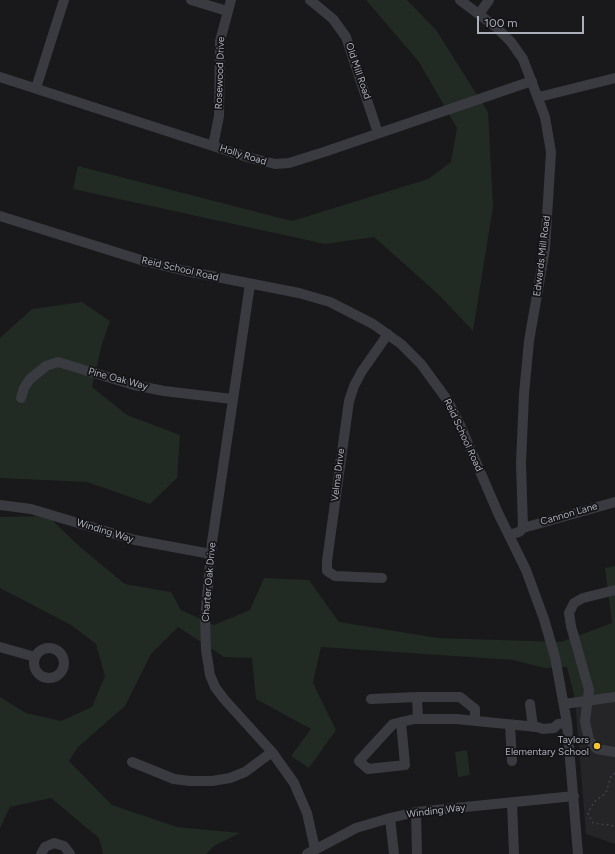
<!DOCTYPE html>
<html>
<head>
<meta charset="utf-8">
<style>
  body { margin:0 }
  #map { position:relative; width:615px; height:854px; overflow:hidden; background:#19191b; font-family:Figtree,sans-serif }
  canvas { display:block }
  .scale { position:absolute; left:477px; top:16px; width:107px; height:18px; box-sizing:border-box; border:2px solid #abafbb; border-top:0; padding-left:5px; font-size:12px; line-height:14px; white-space:nowrap; color:#abafbb; -webkit-text-stroke:3px #141416; paint-order:stroke }
</style>
</head>
<body>
<div id="map">
<canvas width="615" height="854"></canvas>
<div class="scale">100 m</div>
</div>
<script>
const context = document.querySelector('canvas').getContext('2d');
context.lineJoin = 'round';
function fillPath(path, color) {
  context.fillStyle = color;
  context.fill(path, 'evenodd');
}
function shape(rows) {
  const path = new Path2D();
  for (const r of rows) {
    if (r.length === 3) {
      path.moveTo(r[0] + r[2], r[1]);
      path.arc(r[0], r[1], r[2], 0, 2 * Math.PI);
      continue;
    }
    path.moveTo(r[0], r[1]);
    for (let i = 2; i < r.length; i += 2) path.lineTo(r[i], r[i + 1]);
  }
  return path;
}
function trace(path, color, width, dash) {
  context.strokeStyle = color;
  context.lineWidth = width;
  context.lineCap = dash ? 'butt' : 'round';
  context.setLineDash(dash || []);
  context.stroke(path);
}
function label(font, color, halo, rows, align = 'center') {
  context.font = font + ' Figtree,sans-serif';
  context.lineWidth = 3.5;
  context.setLineDash([]);
  context.textBaseline = 'middle';
  context.strokeStyle = halo;
  context.fillStyle = color;
  for (const [text, x, y, turn = 0] of rows) {
    context.save();
    context.translate(x, y);
    context.rotate((+turn || 0) * Math.PI / 180);
    context.textAlign = isNaN(turn) ? turn : align;
    if (halo) context.strokeText(text, 0, 0);
    context.fillText(text, 0, 0);
    context.restore();
  }
}
fillPath(shape([
  [615,695,615,844,586,834,575,699]
]), '#252528');
fillPath(shape([
  [366,0,407,0,436,30,488,112,493,207,473,331,439,295,374,237,325,244,73,189,78,166,292,221,428,179,451,162,457,128,419,62],
  [82,302,110,321,102,344,92,387,127,415,180,435,177,478,150,504,87,482,0,478,0,338,32,309],
  [48,516,79,546,125,584,171,592,181,610,214,625,250,610,264,578,309,580,339,622,438,638,561,642,612,623,605,568,615,566,615,695,575,699,567,667,545,668,513,660,321,647,313,683,336,730,309,768,291,756,311,729,256,699,252,658,224,657,178,627,151,654,125,706,78,747,69,761,112,805,177,827,240,833,214,846,206,854,103,854,99,838,51,798,10,807,0,828,0,697,26,713,61,721,92,707,105,676,96,644,71,625,0,588,0,517],
  [467,750,470,775,458,777,455,752]
]), '#212a23');
trace(shape([
  [615,773,611,776,606,793,594,802,588,813,593,823,615,826]
]), '#404147', 1.5, [2, 3]);
trace(shape([
  [191,0,227,11],
  [310,0,333,19,346,37,378,133],
  [460,0,497,28,511,42,523,59,545,117,551,152,545,249,529,341,524,394,521,463,523,528,519,532,509,535],
  [479,14,489,0],
  [0,77,247,157,275,164,289,163,324,152,532,81],
  [36,88,64,0],
  [539,97,615,78],
  [213,146,219,116,220,41,231,0],
  [0,216,144,261,186,271,299,293,330,302,373,324,401,344,421,364,448,401,460,425,498,513,526,570,544,619,555,657,567,723,578,854],
  [250,284,212,542,205,619,206,650,210,675,215,687,224,699,272,752,294,783,307,813,315,849],
  [21,398,24,388,30,379,46,366,58,362,134,385,164,391,232,399],
  [0,505,31,509,135,540,211,554],
  [523,528,615,502],
  [382,578,335,576,327,571,327,561,349,401,354,386,362,371,388,334],
  [615,590,583,598,574,603,569,613,571,626,589,690,585,721,589,740,597,749,615,752],
  [0,647,35,657],
  [49,663,15],
  [371,699,417,697],
  [530,704,533,727],
  [564,704,615,697],
  [418,719,417,697,460,697,475,709,475,721],
  [401,722,405,765,368,769,359,761,393,724,414,719,456,719,537,727,543,729,554,728,558,724,567,723],
  [510,725,512,761],
  [132,762,174,779,190,781,212,781,230,778,245,772,272,752],
  [512,803,514,854],
  [416,812,417,854],
  [390,818,394,854],
  [41,854,45,847,54,843,64,846,70,854],
  [307,854,356,828,390,818,416,812,574,796]
]), '#3a3b40', 10);
for (const [x, y, r, color] of [
  [597,746,4,"#f5c338"]
]) {
  const dot = new Path2D();
  dot.arc(x, y, r, 0, 2 * Math.PI);
  context.fillStyle = color;
  context.fill(dot);
  trace(dot, '#141416', 1.5);
}
label('10px', '#abafbb', '#141416', [
  ["Old Mill Road",358,71,71],
  ["Rosewood Drive",220,73,-88],
  ["Holly Road",243,155,17],
  ["Edwards Mill Road",542,256,-83],
  ["Reid School Road",180,269,13],
  ["Pine Oak Way",118,379,15],
  ["Reid School Road",463,435,65],
  ["Velma Drive",338,475,-83],
  ["Cannon Lane",569,514,-16],
  ["Winding Way",105,531,17],
  ["Charter Oak Drive",209,582,-85],
  ["Winding Way",436,811,-7]
]);
label('10px', '#abafbb', '#141416', [
  ["Taylors",589,740],
  ["Elementary School",589,752]
], 'right');
</script>
</body>
</html>
